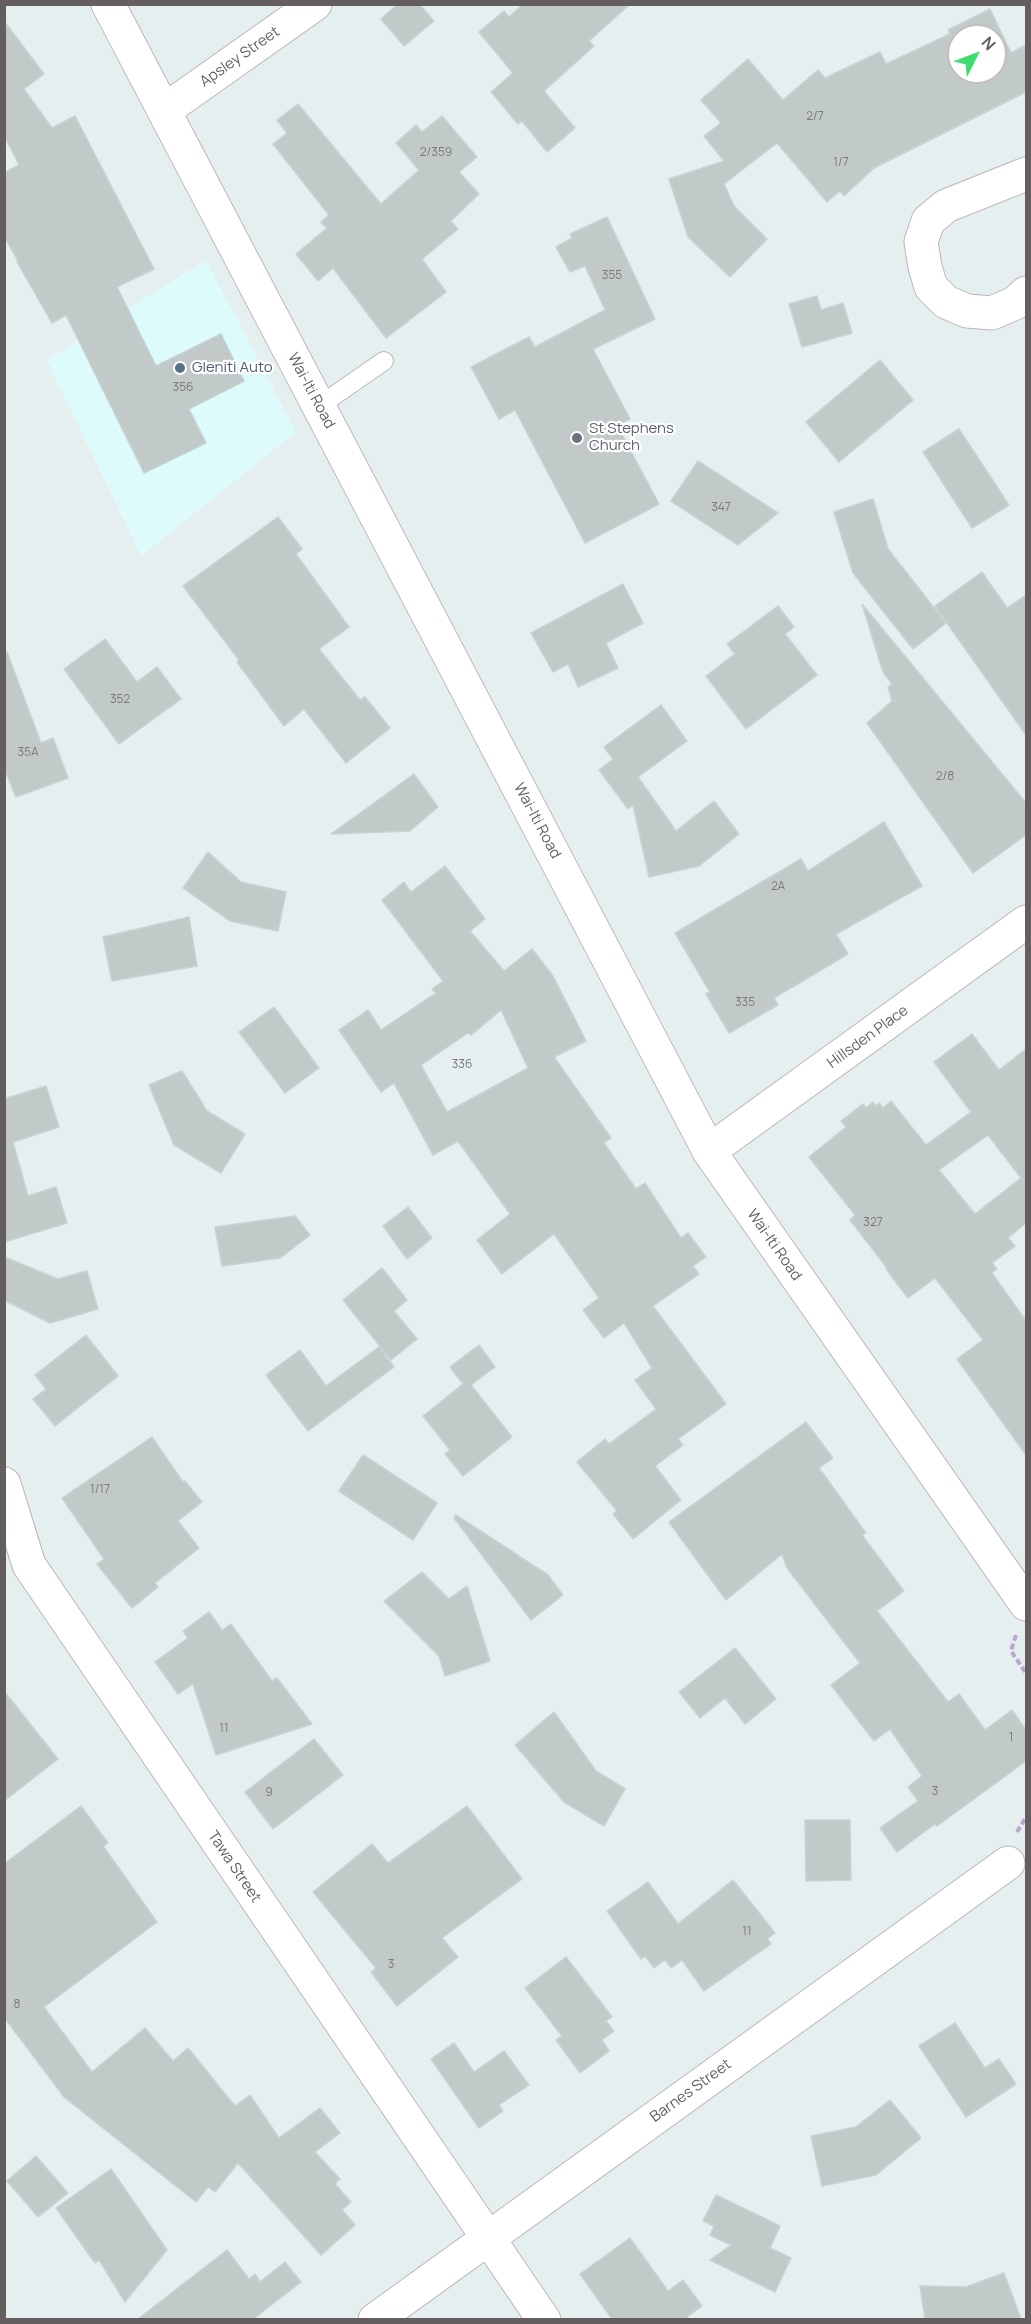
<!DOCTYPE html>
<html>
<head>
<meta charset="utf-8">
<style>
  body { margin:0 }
  #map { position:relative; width:1031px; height:2324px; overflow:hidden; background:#e6efef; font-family:Manrope,sans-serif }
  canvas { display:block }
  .frame { position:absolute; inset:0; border:6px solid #655e5f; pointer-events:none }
  .north { position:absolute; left:947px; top:24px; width:60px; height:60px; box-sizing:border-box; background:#fff; border:2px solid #c1bfbf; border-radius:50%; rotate:48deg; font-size:16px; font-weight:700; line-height:24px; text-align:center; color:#655e5f }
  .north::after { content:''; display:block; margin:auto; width:21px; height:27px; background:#3edd71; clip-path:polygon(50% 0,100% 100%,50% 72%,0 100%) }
</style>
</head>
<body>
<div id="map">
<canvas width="1031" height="2324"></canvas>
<div class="frame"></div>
<div class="north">N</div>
</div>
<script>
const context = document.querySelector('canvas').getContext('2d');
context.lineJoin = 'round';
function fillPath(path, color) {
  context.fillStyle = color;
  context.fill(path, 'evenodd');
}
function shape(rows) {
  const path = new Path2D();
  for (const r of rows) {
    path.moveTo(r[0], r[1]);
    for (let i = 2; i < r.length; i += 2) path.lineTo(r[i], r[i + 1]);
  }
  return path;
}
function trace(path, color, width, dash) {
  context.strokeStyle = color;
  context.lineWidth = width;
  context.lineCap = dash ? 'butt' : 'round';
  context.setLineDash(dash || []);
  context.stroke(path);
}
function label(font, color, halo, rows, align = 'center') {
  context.font = font + ' Manrope,sans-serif';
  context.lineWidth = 4.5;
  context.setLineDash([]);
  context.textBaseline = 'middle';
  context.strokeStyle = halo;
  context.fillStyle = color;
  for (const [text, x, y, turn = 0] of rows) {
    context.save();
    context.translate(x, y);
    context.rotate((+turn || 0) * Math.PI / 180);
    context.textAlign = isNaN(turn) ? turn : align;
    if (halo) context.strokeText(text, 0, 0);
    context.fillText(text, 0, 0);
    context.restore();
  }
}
fillPath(shape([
  [206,260,296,432,141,556,47,360]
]), '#defbfc');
const building = shape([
  [398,4,419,4,434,21,404,46,381,19,398,4],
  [523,4,630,4,589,41,594,46,544,91,575,128,547,152,522,121,518,124,491,92,513,73,479,32,504,11,509,17,523,4],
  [990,9,1011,53,1026,45,1026,92,874,168,844,196,840,191,827,202,777,143,724,184,734,206,767,239,730,277,688,237,669,179,724,161,704,136,721,123,701,100,748,59,783,100,818,70,825,78,880,52,886,64,950,34,948,30,990,9],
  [959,36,995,36,995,72,959,72,959,36],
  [4,21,44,74,24,89,52,128,75,116,154,269,117,287,156,366,221,334,244,381,189,409,206,443,144,473,66,315,52,323,17,262,18,261,4,236,4,173,19,165,4,135,4,21],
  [298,104,381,204,419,170,396,143,416,125,422,132,442,116,477,157,459,172,479,194,451,221,458,229,422,259,446,292,386,338,333,268,318,281,296,254,327,228,321,222,329,215,273,144,287,133,277,120,298,104],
  [607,217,655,319,593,349,630,419,617,425,659,504,585,543,515,410,499,419,471,367,529,337,535,347,605,310,585,266,570,272,556,247,572,238,570,234,607,217],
  [817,296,821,310,843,303,852,333,802,347,789,304,817,296],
  [880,360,913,400,839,462,806,422,880,360],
  [959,429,1009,505,972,528,923,452,959,429],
  [698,461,778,513,738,545,671,501,698,461],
  [873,499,888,549,946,623,913,649,853,573,834,512,873,499],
  [278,517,302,549,296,554,349,627,319,649,360,700,365,697,390,728,346,763,304,709,284,726,237,662,239,660,183,586,278,517],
  [982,572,1007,608,1026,595,1026,735,935,606,982,572],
  [623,584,643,623,606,643,618,668,578,687,568,664,553,672,531,633,623,584],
  [862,604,1026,803,1026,835,973,873,867,723,892,701,888,687,892,684,883,672,862,604],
  [778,606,794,627,785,634,817,675,746,729,706,676,735,654,727,644,778,606],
  [105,639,137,682,157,667,181,699,119,744,64,669,105,639],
  [7,652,41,743,53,738,68,778,16,797,4,768,4,653,7,652],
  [661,705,687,741,638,777,676,831,714,801,739,834,699,866,649,877,633,805,628,809,599,770,613,759,604,747,661,705],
  [414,774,438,807,410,831,331,834,414,774],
  [884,822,922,886,836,934,848,954,774,998,778,1005,729,1033,706,994,710,992,675,933,801,859,808,871,884,822],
  [208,852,241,882,286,892,278,931,230,921,183,888,208,852],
  [445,866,485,919,470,931,504,971,532,949,553,976,586,1041,554,1057,611,1138,604,1143,636,1189,645,1183,681,1238,688,1233,706,1257,693,1266,699,1274,653,1306,726,1404,678,1439,683,1445,655,1466,681,1500,633,1539,613,1514,617,1511,577,1462,605,1439,609,1444,656,1409,635,1380,652,1368,624,1323,604,1338,583,1310,599,1298,554,1234,502,1274,477,1240,510,1214,458,1141,433,1155,394,1083,381,1092,339,1030,368,1010,381,1030,436,993,432,989,443,981,382,900,404,882,411,892,445,866],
  [501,1010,528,1068,447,1112,421,1065,468,1033,471,1035,501,1010],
  [189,917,197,966,112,981,103,937,189,917],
  [274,1007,319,1068,285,1093,239,1032,274,1007],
  [972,1034,999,1070,1026,1049,1026,1223,1008,1238,1015,1246,992,1263,997,1269,992,1273,1026,1321,1026,1455,957,1359,983,1340,935,1278,908,1298,886,1269,887,1268,850,1220,855,1215,809,1157,846,1127,841,1121,863,1104,866,1108,873,1102,876,1106,879,1103,883,1108,891,1101,926,1145,971,1112,934,1062,972,1034],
  [988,1135,1021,1178,975,1214,939,1170,988,1135],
  [182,1071,207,1111,245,1134,221,1173,174,1145,149,1085,182,1071],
  [46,1086,59,1127,13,1142,28,1196,56,1187,67,1223,4,1242,4,1099,46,1086],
  [408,1207,432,1238,407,1259,383,1226,408,1207],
  [295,1216,310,1235,280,1258,222,1266,215,1227,295,1216],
  [4,1257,58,1279,87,1271,98,1309,50,1323,4,1300,4,1257],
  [382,1268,407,1300,394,1311,417,1339,391,1360,343,1300,382,1268],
  [86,1335,118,1376,55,1426,33,1399,46,1389,35,1375,86,1335],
  [479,1345,495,1367,471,1385,512,1437,463,1476,445,1454,450,1450,423,1416,463,1384,450,1367,479,1345],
  [379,1347,394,1367,308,1431,266,1375,300,1350,326,1386,379,1347],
  [806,1422,833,1458,819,1468,866,1533,862,1535,904,1591,877,1611,948,1702,959,1694,985,1730,1012,1710,1026,1730,1026,1761,937,1826,935,1824,897,1852,880,1828,918,1801,908,1787,922,1776,890,1729,874,1741,831,1685,860,1663,787,1568,782,1554,726,1600,669,1522,806,1422],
  [152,1437,183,1482,185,1481,202,1502,178,1521,199,1548,155,1583,158,1587,132,1608,97,1564,104,1559,62,1498,152,1437],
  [363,1455,437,1503,413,1540,339,1491,363,1455],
  [456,1515,548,1575,563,1595,531,1620,454,1518,456,1515],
  [422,1572,449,1599,467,1586,490,1661,445,1676,439,1656,384,1601,422,1572],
  [209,1612,222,1630,231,1624,272,1681,277,1678,312,1724,216,1755,193,1684,178,1694,155,1662,188,1638,183,1631,209,1612],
  [735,1648,776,1699,745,1724,725,1698,700,1718,679,1692,735,1648],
  [4,1691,58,1759,4,1801,4,1691],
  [554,1712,596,1771,625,1789,604,1826,564,1802,515,1745,554,1712],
  [314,1739,343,1775,273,1829,245,1792,314,1739],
  [81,1806,108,1843,103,1846,157,1922,44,2007,92,2072,145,2028,173,2061,188,2048,235,2106,250,2095,279,2138,320,2108,340,2133,315,2152,340,2179,335,2184,351,2202,342,2210,355,2225,321,2255,238,2163,215,2192,208,2187,196,2202,64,2097,4,2017,4,1864,81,1806],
  [467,1806,522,1879,442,1938,458,1957,397,2006,371,1972,376,1968,313,1892,372,1844,388,1863,467,1806],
  [805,1820,850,1820,851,1880,806,1881,805,1820],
  [733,1880,775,1933,767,1939,771,1944,704,1991,682,1960,671,1968,665,1960,654,1968,645,1956,641,1959,607,1911,648,1882,678,1924,733,1880],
  [566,1957,612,2017,606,2021,614,2031,602,2040,609,2051,580,2073,556,2040,562,2036,525,1988,566,1957],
  [955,2023,985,2068,999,2059,1016,2084,966,2117,919,2046,955,2023],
  [454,2043,474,2072,504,2051,529,2085,499,2105,503,2111,479,2128,431,2059,454,2043],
  [890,2100,921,2138,876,2175,822,2186,811,2136,856,2127,890,2100],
  [36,2156,68,2193,38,2217,7,2181,36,2156],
  [111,2169,167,2250,125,2302,99,2260,95,2263,56,2208,111,2169],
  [716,2195,780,2226,770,2248,791,2258,775,2292,710,2260,731,2245,710,2235,714,2226,703,2221,716,2195],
  [630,2238,668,2291,683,2280,702,2306,687,2317,689,2319,612,2319,580,2274,630,2238],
  [227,2250,249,2279,255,2274,260,2282,285,2262,301,2282,253,2319,138,2319,227,2250],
  [1004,2273,1021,2319,925,2319,920,2286,966,2287,1004,2273]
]);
fillPath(building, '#c2cac9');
trace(building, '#c5d3d2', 1.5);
const lane = shape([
  [319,406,384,361]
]);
const street = shape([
  [165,110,315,4],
  [1026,174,946,206,928,221,921,242,925,267,931,287,946,302,967,311,992,313,1015,303,1026,293],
  [709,1151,1026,922],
  [4,1484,29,1565,544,2320],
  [375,2320,1008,1863]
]);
const secondary = shape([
  [108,4,709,1151,1026,1604]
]);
trace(lane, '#bcb6b7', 20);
trace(street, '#bcb6b7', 35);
trace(secondary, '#bcb5b6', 35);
trace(shape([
  [1016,1635,1011,1651,1026,1673],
  [1017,1832,1026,1817]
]), '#bba6d0', 4, [6, 3]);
trace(lane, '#fff', 18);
trace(street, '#fff', 33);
trace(secondary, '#fff', 33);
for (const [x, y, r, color] of [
  [180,368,6,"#5c6f8a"],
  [577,438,6,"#6b7280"]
]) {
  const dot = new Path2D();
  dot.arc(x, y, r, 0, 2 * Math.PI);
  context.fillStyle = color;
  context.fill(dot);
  trace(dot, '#fff', 2);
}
label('12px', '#7c797a', null, [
  ["2/7",815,117],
  ["2/359",436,153],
  ["1/7",841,163],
  ["355",612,276],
  ["356",183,388],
  ["347",721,508],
  ["352",120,700],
  ["35A",28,753],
  ["2/8",945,777],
  ["2A",778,887],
  ["335",745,1003],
  ["336",462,1065],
  ["327",873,1223],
  ["1/17",100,1490],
  ["11",224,1729],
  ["1",1011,1738],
  ["3",935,1792],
  ["9",269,1793],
  ["11",747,1932],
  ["3",391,1965],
  ["8",17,2005]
]);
label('15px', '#655e5f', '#fff', [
  ["Apsley Street",240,57,-35],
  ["Wai-Iti Road",311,391,62],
  ["Wai-Iti Road",537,821,62],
  ["Hillsden Place",868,1037,-36],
  ["Wai-Iti Road",774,1245,55],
  ["Tawa Street",234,1867,56],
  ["Barnes Street",691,2091,-36]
]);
label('15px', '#4e5e75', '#fff', [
  ["Gleniti Auto",192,368]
], 'left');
label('15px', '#5b616d', '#fff', [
  ["St Stephens",589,429],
  ["Church",589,446]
], 'left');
</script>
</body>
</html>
